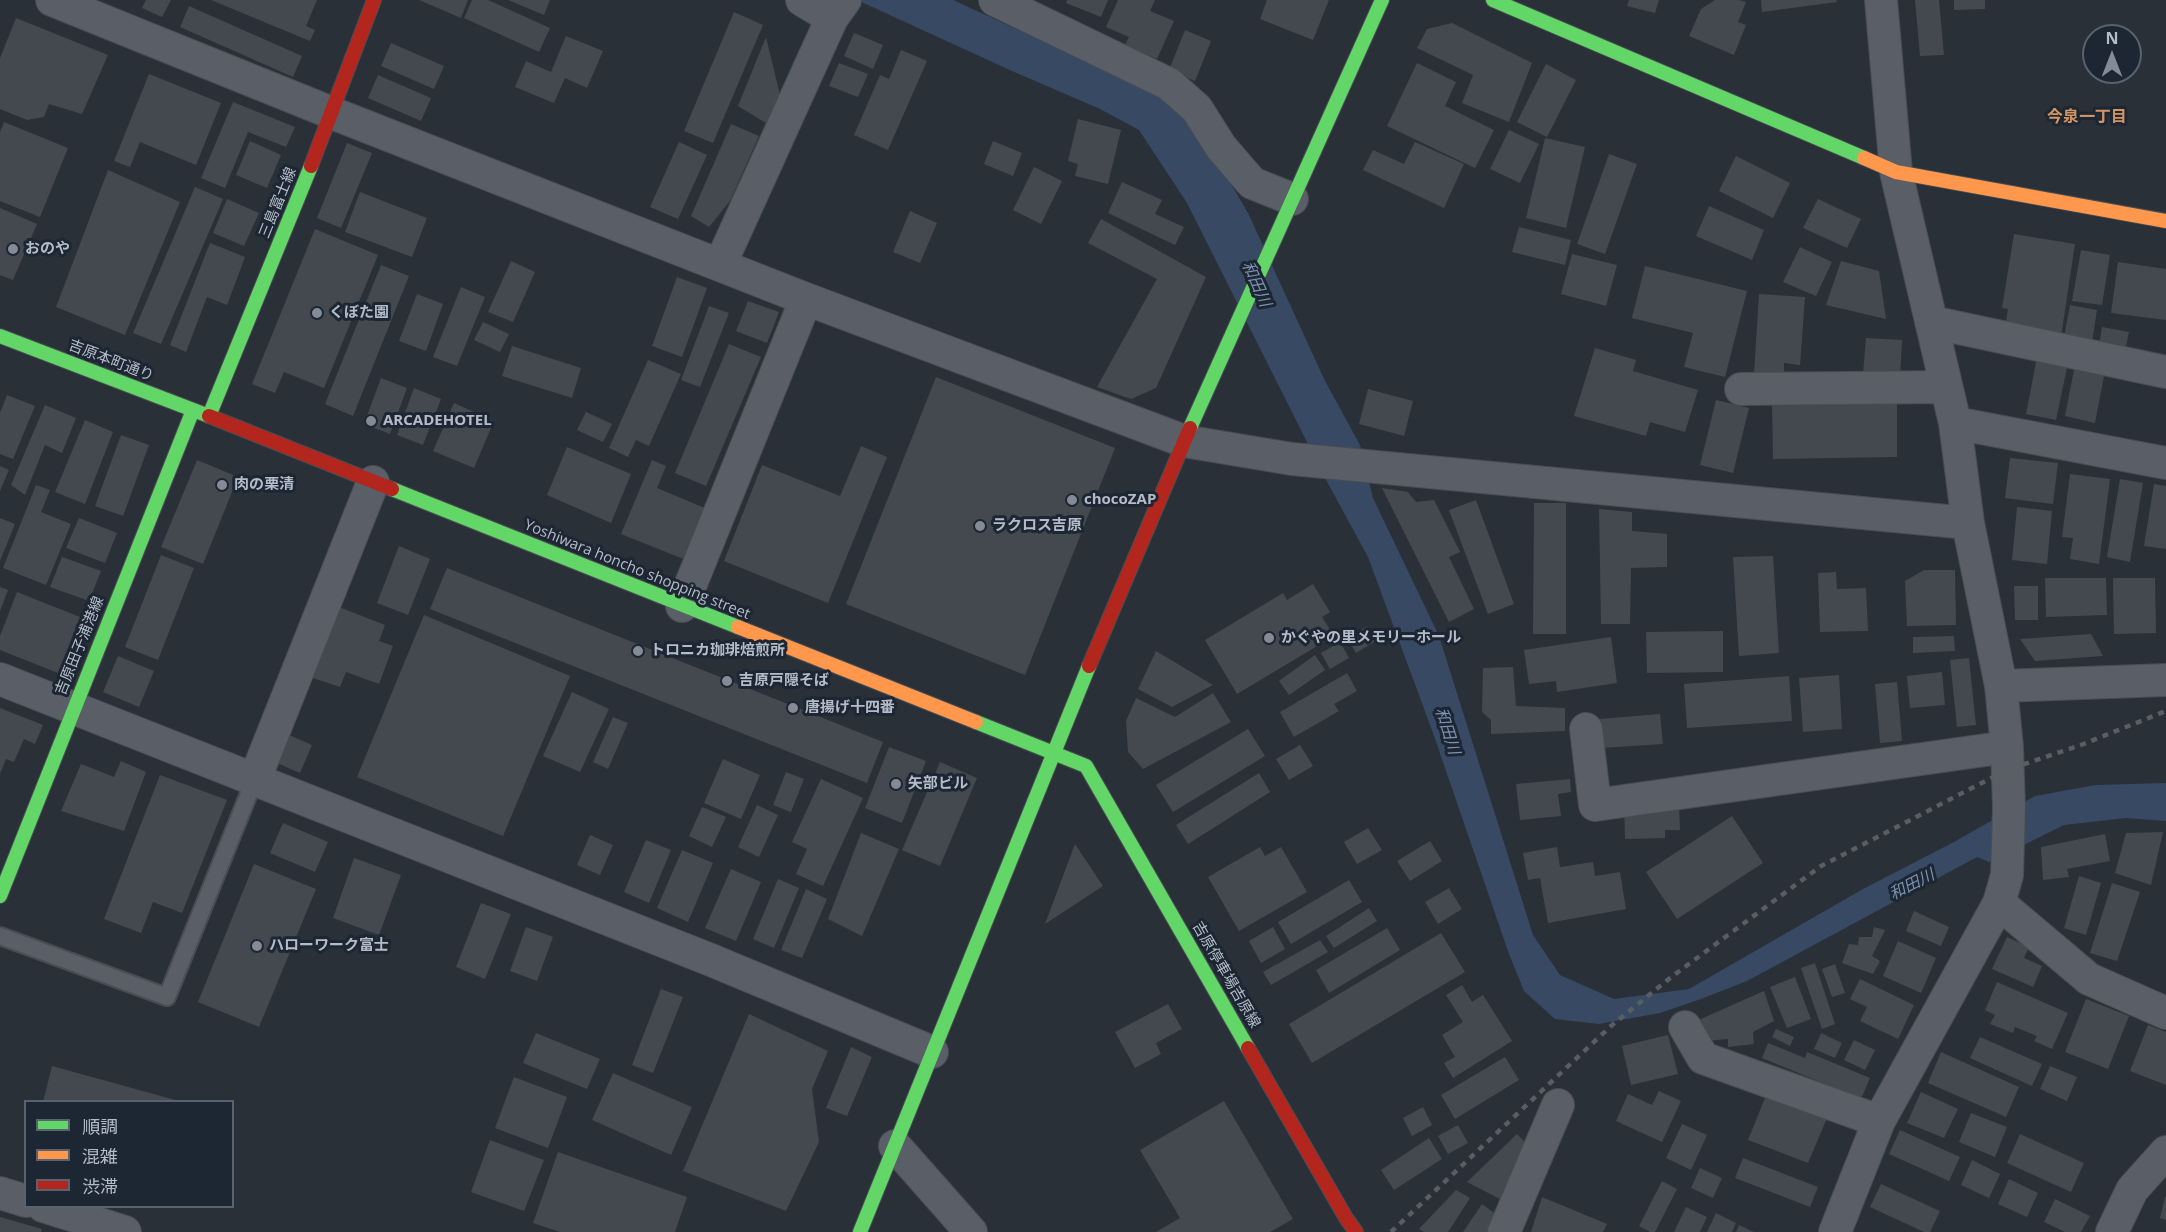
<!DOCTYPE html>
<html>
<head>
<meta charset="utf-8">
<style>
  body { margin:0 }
  #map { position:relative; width:2166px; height:1232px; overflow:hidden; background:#2a3038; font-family:"Open Sans","Noto Sans JP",sans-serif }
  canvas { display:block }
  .legend { position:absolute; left:24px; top:1100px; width:210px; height:108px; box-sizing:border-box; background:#1d2633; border:2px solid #59626f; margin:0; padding:8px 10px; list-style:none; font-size:18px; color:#b4bcc9 }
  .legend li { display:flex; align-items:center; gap:12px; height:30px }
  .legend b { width:30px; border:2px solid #59626f }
  .north { position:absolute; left:2082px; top:24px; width:60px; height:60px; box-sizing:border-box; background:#1d2633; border:2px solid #59626f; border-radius:50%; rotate:0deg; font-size:16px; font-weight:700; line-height:24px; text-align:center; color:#b4bcc9 }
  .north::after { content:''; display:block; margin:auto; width:21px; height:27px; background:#848b96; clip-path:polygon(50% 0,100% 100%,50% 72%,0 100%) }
</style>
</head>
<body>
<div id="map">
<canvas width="2166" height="1232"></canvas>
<ul class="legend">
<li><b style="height:8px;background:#63d668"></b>順調</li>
<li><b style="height:8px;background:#ff974d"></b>混雑</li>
<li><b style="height:8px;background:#b3261e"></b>渋滞</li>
</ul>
<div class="north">N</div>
</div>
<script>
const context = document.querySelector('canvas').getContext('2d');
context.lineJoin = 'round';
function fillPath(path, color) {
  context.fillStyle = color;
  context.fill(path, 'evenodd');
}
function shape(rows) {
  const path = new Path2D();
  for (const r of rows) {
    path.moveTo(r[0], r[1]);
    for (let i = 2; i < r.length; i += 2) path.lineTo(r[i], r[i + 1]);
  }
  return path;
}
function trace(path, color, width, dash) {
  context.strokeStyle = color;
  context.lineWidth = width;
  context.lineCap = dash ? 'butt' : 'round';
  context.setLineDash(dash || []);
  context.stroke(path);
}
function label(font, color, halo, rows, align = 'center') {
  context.font = font + ' "Open Sans","Noto Sans JP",sans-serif';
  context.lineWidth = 6;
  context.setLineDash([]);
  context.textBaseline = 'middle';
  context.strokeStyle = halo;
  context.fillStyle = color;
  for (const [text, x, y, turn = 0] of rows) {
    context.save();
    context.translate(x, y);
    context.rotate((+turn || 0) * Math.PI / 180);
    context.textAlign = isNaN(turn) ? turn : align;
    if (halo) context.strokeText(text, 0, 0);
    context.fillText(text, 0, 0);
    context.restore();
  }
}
fillPath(shape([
  [857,0,953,0,1158,94,1200,131,1248,213,1325,381,1360,445,1373,498,1439,636,1533,935,1560,975,1614,999,1689,989,1863,889,1954,842,2035,796,2096,785,2166,783,2166,821,2126,818,2064,825,1989,862,1977,857,1747,981,1701,999,1660,1013,1599,1024,1555,1019,1524,991,1509,954,1433,733,1368,557,1325,478,1187,203,1139,130,1100,109,1012,71]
]), '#384963');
fillPath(shape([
  [146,0,171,0,162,17,142,8],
  [211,0,317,0,306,26,315,30,310,41],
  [419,0,468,0,461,18],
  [472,0,488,0,550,28,539,52,464,18],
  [508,0,550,0,544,15],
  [1067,0,1108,0,1101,17,1066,3],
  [1118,0,1155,0,1150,11,1174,21,1157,59,1125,45,1129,37,1106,27],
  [1267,0,1329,0,1313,40,1260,19],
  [1629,0,1659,0,1655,13,1627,6],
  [1715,0,1739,0,1746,2,1738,22,1746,25,1734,55,1689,36,1701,9],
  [1761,0,1836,0,1837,2,1762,12],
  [1915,0,1939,0,1944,55,1920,56],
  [1954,0,1985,0,1985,9,1954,10],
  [189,6,302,56,293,77,180,27],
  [734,12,763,25,713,143,684,131],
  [16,18,108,55,82,114,49,104,44,117,27,120,0,109,0,58],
  [1452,23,1532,63,1509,122,1462,103,1473,75,1417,48,1427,29],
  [1185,30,1211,41,1195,81,1169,70],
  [854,33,883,45,873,69,844,56],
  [566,36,603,51,587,88,565,78,554,103,515,87,526,61,551,72],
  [766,37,780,95,766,123,738,106],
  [391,43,444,66,434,89,381,66],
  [901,50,927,61,888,150,854,135,880,75,889,79],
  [839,63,868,74,858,97,829,86],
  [1417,63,1456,82,1445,106,1494,130,1475,168,1387,126],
  [1546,64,1576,80,1547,137,1517,122],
  [149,74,221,103,196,165,140,142,130,167,114,161],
  [378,75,431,98,421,121,368,98],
  [233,102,295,127,286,147,248,132,225,188,201,178],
  [1078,119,1121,130,1108,184,1075,176,1078,164,1068,161],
  [4,122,68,148,40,217,0,201,0,132],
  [731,124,759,136,730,201,709,227,691,216],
  [1509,130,1539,144,1520,183,1490,169],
  [1545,138,1585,147,1566,228,1526,218],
  [250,141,281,155,267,188,236,175],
  [993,141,1022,153,1013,176,984,164],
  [679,142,707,155,678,219,650,207],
  [1415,142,1464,164,1444,208,1363,170,1373,150,1404,164],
  [347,143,372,153,341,228,317,218],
  [1609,154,1637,164,1605,254,1577,244],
  [1736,156,1790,183,1773,218,1719,191],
  [1034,167,1062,181,1041,224,1013,210],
  [108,170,180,202,125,335,56,307],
  [1122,182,1162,200,1155,214,1184,227,1175,245,1108,213],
  [195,187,223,199,161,344,133,333],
  [360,192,427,218,412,257,345,232],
  [227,199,259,213,244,246,213,233],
  [1818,199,1861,219,1847,248,1803,228],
  [1709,206,1764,230,1752,260,1696,236],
  [0,208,37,224,13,280,0,275],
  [910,211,937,223,920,263,893,252],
  [1101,219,1206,277,1156,388,1131,399,1097,387,1157,279,1088,243],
  [1519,227,1571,240,1565,265,1512,252],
  [315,229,378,255,324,388,284,372,275,393,252,384],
  [2014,234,2075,244,2061,337,2005,328,2008,309,2002,308],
  [210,243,245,257,227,305,207,297,186,352,170,345],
  [1800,247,1832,262,1816,296,1783,282],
  [2081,250,2110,255,2102,305,2072,301],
  [1572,254,1617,265,1606,306,1561,294],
  [511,261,535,272,513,322,488,312],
  [1841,261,1879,271,1886,319,1826,305],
  [2118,262,2166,269,2166,320,2111,313],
  [381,265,409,276,353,416,325,404],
  [1645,266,1747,291,1725,377,1684,367,1693,333,1632,318],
  [677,277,707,288,682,357,652,346],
  [461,287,485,297,457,366,433,357],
  [417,294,443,304,426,351,399,341],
  [1759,294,1805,297,1800,365,1784,363,1784,376,1754,373],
  [748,301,779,312,767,343,736,331],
  [2070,305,2097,310,2092,342,2064,337],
  [709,306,729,313,700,387,681,380],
  [483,322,509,334,500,352,474,340],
  [2102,327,2129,332,2125,351,2099,346],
  [1866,338,1902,340,1900,377,1863,374],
  [729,344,761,357,706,486,675,473],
  [512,346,581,368,572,398,502,376],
  [1595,348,1636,360,1633,371,1698,390,1685,432,1650,422,1646,436,1574,416],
  [2037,357,2068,363,2056,420,2026,414],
  [648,360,681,374,649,446,636,440,628,457,609,448],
  [2075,365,2105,371,2095,423,2065,416],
  [936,377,1115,448,1025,675,846,604],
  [381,378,407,388,390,434,364,424],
  [414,388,441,399,423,445,397,435],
  [1368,389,1413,401,1404,436,1359,424],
  [7,395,35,406,13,459,0,454,0,413],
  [1716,400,1749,408,1733,473,1700,465],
  [454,403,494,421,474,468,433,451],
  [1897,403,1897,457,1773,459,1772,404],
  [45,405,76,418,62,453,45,445,25,495,11,485],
  [586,412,612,424,603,442,577,430],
  [85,420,113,432,85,504,55,492],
  [121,435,149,445,123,516,95,506],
  [861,446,887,457,828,603,724,561,762,465,840,496],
  [567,447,631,474,611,523,547,495],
  [2010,458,2058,463,2053,504,2005,498],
  [197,460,238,477,203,564,161,547],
  [652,460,666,466,657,488,707,509,686,560,621,534],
  [0,466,9,470,0,491],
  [2070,474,2110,479,2099,564,2070,559,2073,538,2062,537],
  [2120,479,2143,483,2130,562,2107,557],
  [2154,484,2166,486,2166,549,2144,546],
  [36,485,50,490,41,512,71,524,46,585,3,568],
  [1382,488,1408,492,1416,502,1434,500,1460,552,1449,557,1474,609,1449,622],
  [1476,500,1514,604,1488,614,1449,510],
  [1534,503,1566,503,1566,634,1533,634],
  [2017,507,2052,511,2047,564,2012,560],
  [1599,509,1632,512,1632,531,1667,534,1667,567,1631,568,1630,624,1601,624],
  [0,518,15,524,0,561],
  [79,518,117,533,105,563,66,548],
  [399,546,430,559,408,615,377,603],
  [161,555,194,568,158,660,125,647],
  [1773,556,1779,653,1739,656,1733,557],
  [62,557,101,571,89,601,50,587],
  [447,568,883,742,867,783,430,609],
  [1924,570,1955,570,1956,625,1907,626,1905,581],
  [1836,572,1837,589,1866,588,1868,631,1820,632,1818,573],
  [2045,578,2106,578,2107,615,2046,617],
  [2113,578,2155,578,2156,633,2114,634],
  [1313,584,1330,612,1322,617,1334,636,1237,694,1205,640,1283,593,1287,600],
  [2014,586,2038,586,2038,620,2015,620],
  [0,587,8,590,0,611],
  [17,592,80,617,58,673,0,650,0,636],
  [339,607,385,625,379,641,393,646,379,684,346,672,340,687,313,678],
  [424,615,570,676,503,836,357,777],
  [1367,626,1376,641,1356,653,1347,637],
  [1723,631,1723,672,1647,673,1646,632],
  [2091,634,2103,656,2035,661,2020,639],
  [1954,636,1955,651,1913,653,1913,637],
  [1611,637,1617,683,1557,692,1556,681,1529,684,1524,650],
  [1340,642,1349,658,1330,669,1321,653],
  [1156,651,1213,685,1172,707,1138,689],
  [1315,655,1325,670,1289,695,1279,681],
  [118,656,154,671,139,707,103,692],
  [1969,658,1976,725,1957,727,1950,660],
  [1513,667,1516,706,1565,708,1565,731,1491,734,1491,720,1482,712,1483,668],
  [1942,672,1945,705,1910,708,1907,676],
  [1347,673,1357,691,1334,704,1339,711,1294,737,1280,712],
  [1839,675,1842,729,1803,732,1799,678],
  [1789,676,1792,721,1687,728,1684,684],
  [1897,682,1902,741,1880,743,1875,684],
  [572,692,609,709,580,772,543,756],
  [1213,693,1231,722,1143,769,1128,752,1126,721,1136,698,1175,717],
  [0,708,43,725,35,744,24,739,14,762,6,759,0,774],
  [1660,714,1663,744,1601,748,1599,719],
  [613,717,628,723,608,769,593,762],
  [1248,729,1265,756,1173,812,1156,785],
  [289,735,312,745,300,773,277,763],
  [1300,745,1313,766,1289,780,1276,759],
  [889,747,926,761,902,823,865,808],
  [723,759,760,775,741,819,704,803],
  [121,761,146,772,124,831,61,811,81,764,114,777],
  [940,762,977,778,940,866,902,850],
  [786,772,804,779,791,812,773,805],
  [1259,773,1270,792,1188,844,1176,825],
  [160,775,227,800,182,913,153,902,141,933,104,919],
  [821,779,863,798,823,886,796,874,807,849,792,842],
  [1570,779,1571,792,1558,794,1561,816,1520,820,1516,784],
  [757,805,778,815,759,857,738,847],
  [1679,805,1680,830,1665,830,1665,838,1625,839,1624,806],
  [702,807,726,817,712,847,689,836],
  [1732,816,1763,863,1677,919,1646,872],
  [283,823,328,842,315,872,270,853],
  [1368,828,1382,850,1357,864,1344,842],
  [2163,832,2151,885,2115,873,2126,833],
  [861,833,899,849,862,936,828,919],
  [2105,834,2110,861,2067,869,2069,877,2043,880,2041,847],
  [590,835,613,845,600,875,577,865],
  [646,840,671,850,649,903,624,892],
  [1430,841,1442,861,1410,881,1397,861],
  [1075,844,1103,886,1045,924],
  [1260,847,1265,856,1281,847,1307,892,1239,931,1208,877],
  [1557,847,1560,867,1593,862,1595,876,1620,872,1626,909,1548,923,1540,878,1528,880,1523,853],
  [682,850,713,863,688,922,657,908],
  [354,858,401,875,379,935,333,918],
  [254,864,316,889,259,1027,198,1002],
  [731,869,761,882,736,941,705,928],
  [2079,876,2101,883,2086,935,2064,928],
  [778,879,799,888,774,948,753,939],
  [1349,880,1362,902,1291,944,1278,922],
  [2112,883,2140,892,2117,961,2090,953],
  [1449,888,1462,909,1438,924,1425,902],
  [806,889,827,899,802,958,781,950],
  [481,903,511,914,485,979,456,967],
  [1369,908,1377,921,1334,948,1326,936],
  [1914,911,1949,927,1941,946,1906,931],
  [526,927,553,937,537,981,510,971],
  [1273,927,1285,949,1261,963,1249,941],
  [1874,927,1885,930,1872,956,1880,961,1873,974,1842,963,1849,944,1858,945,1859,937,1872,937],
  [1387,928,1400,950,1329,993,1316,970],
  [1441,933,1465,972,1312,1063,1289,1024],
  [2007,937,2029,947,2024,958,2042,966,2033,987,1992,969],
  [1320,940,1328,952,1271,985,1263,972],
  [1898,941,1936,958,1921,993,1883,976],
  [1815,963,1835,1024,1822,1029,1801,968],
  [1835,964,1845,993,1832,997,1822,969],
  [1795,977,1811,1019,1787,1028,1770,987],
  [1860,979,1914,1005,1898,1039,1860,1021,1867,1007,1850,999],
  [1997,982,2068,1013,2052,1049,2034,1041,2037,1036,2015,1027,2013,1033,1990,1024,1995,1015,1985,1010],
  [1462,985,1472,1002,1483,995,1512,1041,1453,1078,1444,1063,1455,1057,1442,1035,1463,1022,1446,995],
  [661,989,683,997,653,1073,632,1065],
  [1764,991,1774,1021,1753,1032,1754,1044,1728,1047,1728,1039,1705,1041,1694,1022],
  [2086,999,2129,1016,2108,1069,2065,1052],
  [1168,1004,1182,1029,1156,1043,1161,1054,1135,1068,1115,1032],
  [749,1014,828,1051,812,1089,819,1142,786,1211,683,1171],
  [2148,1025,2166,1032,2166,1085,2130,1071],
  [1776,1029,1794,1037,1790,1046,1772,1037],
  [536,1033,600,1059,587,1089,523,1063],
  [1821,1033,1842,1043,1835,1058,1814,1049],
  [1668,1035,1678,1074,1631,1085,1622,1046],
  [1980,1037,2042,1064,2032,1086,1970,1058],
  [1854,1040,1875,1050,1865,1070,1844,1060],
  [1768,1043,1805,1058,1807,1052,1870,1078,1861,1099,1762,1058],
  [851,1047,872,1057,847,1116,826,1108],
  [1941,1052,2019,1087,2006,1117,1928,1083],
  [1505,1057,1519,1080,1455,1119,1441,1095],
  [52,1066,179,1101,179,1102,43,1102],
  [2050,1066,2077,1077,2067,1101,2040,1089],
  [613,1073,692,1107,671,1155,592,1120],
  [514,1077,567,1097,548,1148,495,1128],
  [1659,1091,1681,1101,1662,1142,1616,1121,1628,1094,1652,1105],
  [1921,1092,1958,1109,1944,1138,1907,1123],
  [1767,1093,1828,1116,1808,1163,1748,1140],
  [1224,1101,1293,1219,1270,1232,1156,1232,1180,1218,1140,1150],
  [1423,1107,1432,1125,1412,1136,1403,1118],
  [1971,1113,2007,1127,1995,1157,1959,1142],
  [1682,1124,1707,1135,1691,1170,1666,1158],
  [1458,1125,1468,1143,1448,1154,1438,1136],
  [1900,1130,1960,1157,1949,1181,1889,1154],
  [1517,1134,1528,1145,1502,1200,1467,1182],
  [2020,1134,2084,1163,2071,1192,2007,1163],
  [1429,1138,1442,1159,1394,1190,1381,1170],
  [490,1140,544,1160,524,1211,471,1192],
  [558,1152,687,1197,675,1232,560,1232,533,1223],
  [1743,1158,1818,1187,1810,1207,1735,1178],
  [1972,1160,2000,1174,1989,1198,1961,1185],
  [1700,1168,1722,1178,1713,1198,1691,1188],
  [2009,1179,2038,1193,2027,1217,1998,1204],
  [1662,1181,1677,1189,1655,1232,1650,1232,1639,1226],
  [1881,1184,1940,1211,1930,1232,1924,1232,1870,1207],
  [1456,1190,1470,1198,1448,1232,1424,1232,1419,1229],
  [1542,1197,1607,1224,1603,1232,1531,1232],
  [2165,1197,2166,1197,2166,1220,2160,1218],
  [2055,1199,2090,1216,2081,1232,2065,1232,2044,1222],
  [1482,1204,1497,1215,1491,1232,1463,1232],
  [1686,1207,1707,1217,1700,1232,1674,1232],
  [1716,1213,1736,1223,1732,1232,1707,1232],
  [0,1217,42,1229,41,1232,0,1232],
  [1739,1225,1754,1232,1736,1232]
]), '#444950');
const lane = shape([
  [0,936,167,997,254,781]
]);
const street = shape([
  [52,0,332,113,806,299,1184,441,1292,459,1968,523],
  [802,0,832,18],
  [995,0,1169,84,1197,109,1221,147,1252,183,1292,199],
  [720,265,832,18,845,0],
  [1931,322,2166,372],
  [1741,389,1946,387],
  [1955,423,2166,463],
  [682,606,806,299],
  [0,679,711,960,932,1052],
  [2001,686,2166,680],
  [1586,729,1595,805,2007,747],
  [254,781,373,482],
  [1999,903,2089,979,2166,1013],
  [1685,1027,1703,1058,1879,1121],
  [895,1146,971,1232],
  [0,1193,26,1201],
  [43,1206,125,1232],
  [1504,1232,1558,1105],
  [1835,1232,1879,1121,1999,903,2007,875,2009,808,2007,747,2001,686,1968,523,1955,423,1896,172,1881,0],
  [2112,1232,2132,1190,2166,1152]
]);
const fast = shape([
  [1493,0,1864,158],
  [0,336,209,416,311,166],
  [1190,428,1382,0],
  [392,489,738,627],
  [976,722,1086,766,1248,1048],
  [0,896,193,410],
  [860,1232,1089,666]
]);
const slow = shape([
  [1864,158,1896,172,2166,221],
  [738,627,976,722]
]);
const jam = shape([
  [311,166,374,0],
  [209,416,392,489],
  [1089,666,1190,428],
  [1248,1048,1346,1218,1356,1232]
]);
trace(lane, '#484c53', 20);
trace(street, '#484c53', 34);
trace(fast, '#484c53', 16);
trace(slow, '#484c53', 16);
trace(jam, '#484c53', 16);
trace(lane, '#5a5e66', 16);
trace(street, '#5a5e66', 32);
trace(fast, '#63d668', 14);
trace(slow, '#ff974d', 14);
trace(jam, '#b3261e', 14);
trace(shape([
  [1391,1232,1611,1026,1670,978,1821,866,2007,770,2081,745,2166,711]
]), '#595d64', 4.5, [6, 6]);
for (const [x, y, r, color] of [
  [13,249,6,"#848b96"],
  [317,313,6,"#848b96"],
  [371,421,6,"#848b96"],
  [222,485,6,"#848b96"],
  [1072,500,6,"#848b96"],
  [980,526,6,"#848b96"],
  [1269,638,6,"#848b96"],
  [638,651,6,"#848b96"],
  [727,681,6,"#848b96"],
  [793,708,6,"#848b96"],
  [896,784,6,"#848b96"],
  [257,946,6,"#848b96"]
]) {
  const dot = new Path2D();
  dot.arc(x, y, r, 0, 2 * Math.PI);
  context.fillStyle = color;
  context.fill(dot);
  trace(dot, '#1d2633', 2);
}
label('15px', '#b4bcc9', '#1d2633', [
  ["三島富士線",278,203,-68],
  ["吉原本町通り",111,361,21],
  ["Yoshiwara honcho shopping street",637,570,22],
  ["吉原田子浦港線",80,646,-68],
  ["吉原停車場吉原線",1226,975,60]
]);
label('bold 15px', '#b4bcc9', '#1d2633', [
  ["おのや",25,249],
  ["くぼた園",329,313],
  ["ARCADEHOTEL",383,421],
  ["肉の栗清",234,485],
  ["chocoZAP",1084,500],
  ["ラクロス吉原",992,526],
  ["かぐやの里メモリーホール",1281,638],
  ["トロニカ珈琲焙煎所",650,651],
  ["吉原戸隠そば",739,681],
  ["唐揚げ十四番",805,708],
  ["矢部ビル",908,784],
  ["ハローワーク富士",269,946]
], 'left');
label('bold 16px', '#d59563', '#1d2633', [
  ["今泉一丁目",2087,117]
]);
label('italic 16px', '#7c92b1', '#1d2633', [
  ["和田川",1256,284,66],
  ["和田川",1447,731,73],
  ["和田川",1912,885,-27]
]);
</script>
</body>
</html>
